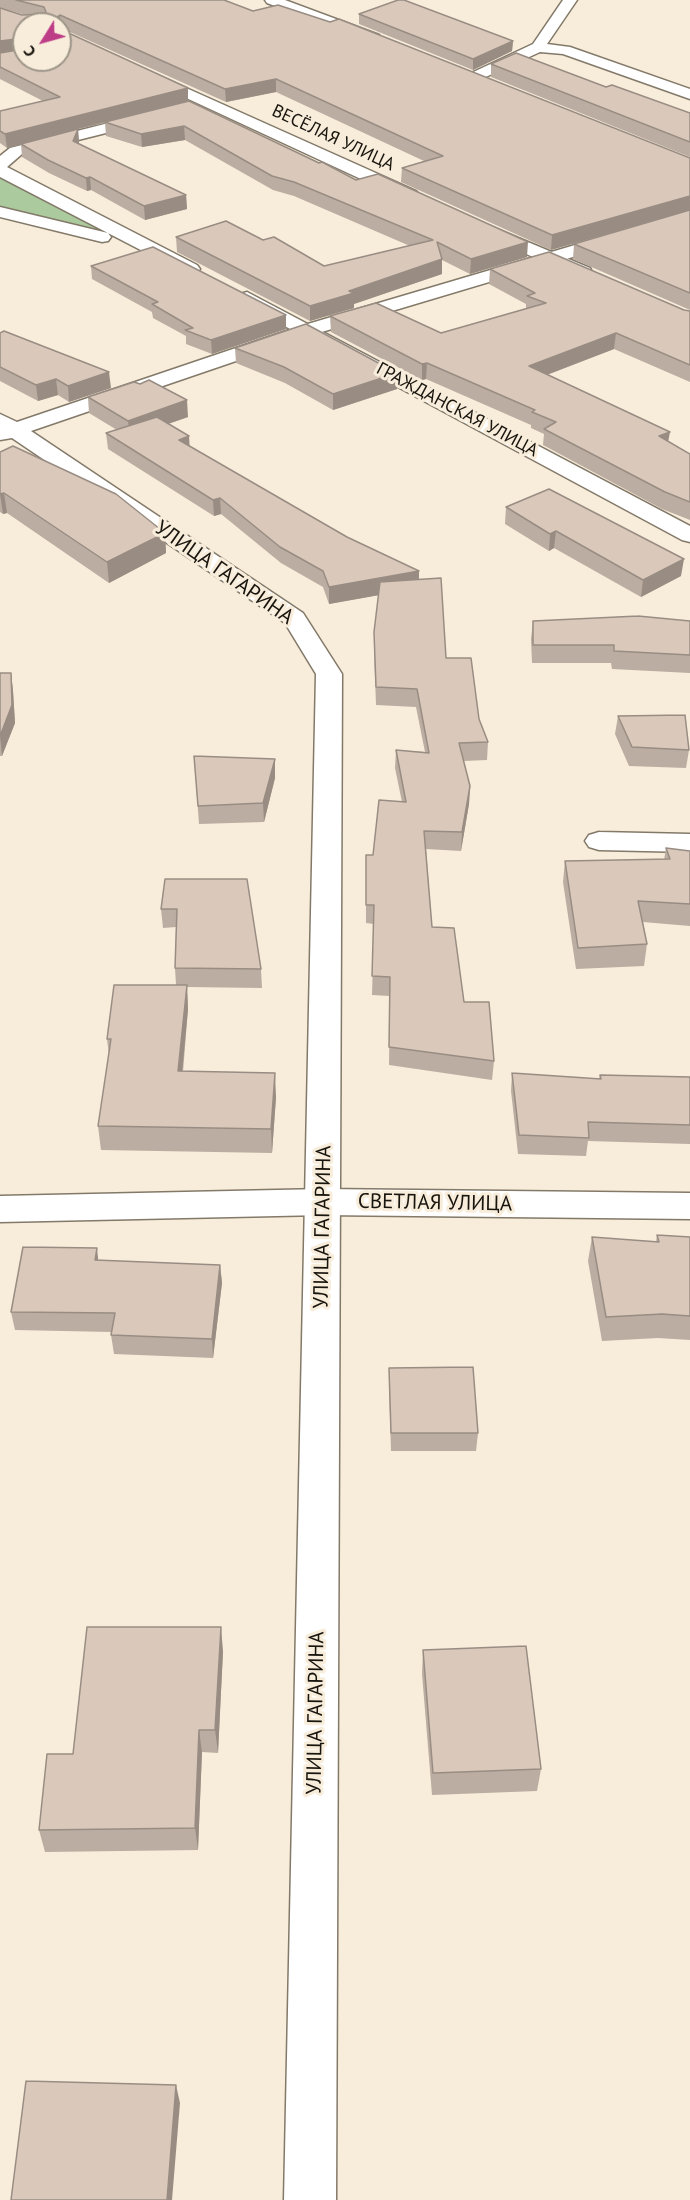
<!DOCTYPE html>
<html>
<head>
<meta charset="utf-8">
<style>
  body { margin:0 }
  #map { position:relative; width:690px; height:2200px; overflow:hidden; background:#f8eddb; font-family:"PT Sans",sans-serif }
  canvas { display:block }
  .north { position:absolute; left:12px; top:12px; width:60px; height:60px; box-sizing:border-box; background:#f8eddb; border:2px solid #9e9689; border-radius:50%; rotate:233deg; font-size:16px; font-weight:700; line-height:24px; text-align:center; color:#18140e }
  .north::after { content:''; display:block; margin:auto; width:21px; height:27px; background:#be3d87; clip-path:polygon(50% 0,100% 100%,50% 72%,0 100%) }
</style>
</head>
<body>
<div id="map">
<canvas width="690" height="2200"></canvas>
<div class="north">С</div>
</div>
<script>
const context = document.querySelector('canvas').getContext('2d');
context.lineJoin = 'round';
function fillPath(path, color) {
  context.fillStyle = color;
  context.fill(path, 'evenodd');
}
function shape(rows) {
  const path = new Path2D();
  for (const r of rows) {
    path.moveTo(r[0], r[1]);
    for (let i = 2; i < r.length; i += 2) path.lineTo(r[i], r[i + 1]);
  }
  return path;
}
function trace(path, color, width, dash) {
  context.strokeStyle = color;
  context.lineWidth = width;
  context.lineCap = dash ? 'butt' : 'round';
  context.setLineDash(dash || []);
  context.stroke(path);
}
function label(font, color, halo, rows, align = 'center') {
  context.font = font + ' "PT Sans",sans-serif';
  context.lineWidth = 6;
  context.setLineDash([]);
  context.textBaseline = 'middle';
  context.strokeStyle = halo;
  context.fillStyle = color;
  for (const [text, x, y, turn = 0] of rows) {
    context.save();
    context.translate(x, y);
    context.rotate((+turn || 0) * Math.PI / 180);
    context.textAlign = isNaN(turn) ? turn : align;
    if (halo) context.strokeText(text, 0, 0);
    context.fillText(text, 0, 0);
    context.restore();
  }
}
fillPath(shape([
  [0,178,8,181,119,238,0,210]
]), '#abca9d');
const street = shape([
  [265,0,285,0,379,35,381,38,379,41,369,41,267,3,265,0],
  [563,0,577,0,547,44,570,47,690,89,690,99,563,54,540,52,477,81,467,81,465,78,467,75,533,44,563,0],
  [146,70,416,191,419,195,416,199,410,200,404,199,141,77,139,74,141,71,146,70],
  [148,113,156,118,154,121,22,154,7,167,197,265,200,269,197,273,185,273,0,177,0,156,10,148,148,113],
  [0,207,108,233,111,237,108,241,102,242,0,217,0,207],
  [487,225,590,268,592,272,590,276,576,276,481,234,478,230,481,226,487,225],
  [247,292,690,526,690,542,682,540,240,302,238,298,240,294,247,292],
  [599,832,690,834,690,852,599,850,589,847,585,841,589,835,599,832],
  [323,1189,690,1193,690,1219,323,1215,0,1222,0,1196,323,1189]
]);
const secondary = shape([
  [690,211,690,222,315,334,31,431,303,613,342,674,336,2200,284,2200,316,674,285,623,12,438,0,440,0,414,17,422,301,326,690,211]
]);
trace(street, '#837969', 3);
trace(secondary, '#837969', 3);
fillPath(street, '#fff');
fillPath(secondary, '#fff');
fillPath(shape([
  [0,0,224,0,253,11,690,158,690,210,551,250,401,182,402,168,424,161,276,92,226,102,61,28,24,24,24,60,188,88,188,101,356,180,527,257,470,274,442,260,442,274,354,304,354,308,310,321,177,252,176,237,263,240,324,266,410,246,294,196,273,190,185,140,142,147,106,136,105,123,78,129,79,144,186,195,187,209,145,220,91,190,87,191,49,173,22,157,21,144,7,148,0,143,0,111,43,101,0,79,0,8,22,15,26,15,0,8],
  [359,14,513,41,512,51,473,70,359,24],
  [491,64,606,87,690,113,690,157,491,77],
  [690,210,690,310,573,259,574,244],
  [91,266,286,329,212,354,186,344,186,336,153,318,152,312,92,279],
  [490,269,690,311,690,382,614,349,547,375,690,454,690,520,662,509,543,445,544,434,531,428,531,425,426,379,422,380,331,332,330,316,441,333,526,309,526,304,489,284],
  [0,333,111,388,69,402,58,395,38,401,0,381],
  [235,348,397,373,397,389,333,410,285,383,236,363],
  [88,397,188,417,168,424,190,446,419,580,446,658,479,719,488,742,487,760,464,761,470,786,469,804,461,851,426,849,432,927,464,1002,494,1061,492,1080,389,1065,390,996,372,995,374,924,366,923,366,855,373,855,402,802,395,768,396,750,425,752,416,707,376,705,374,650,374,632,379,595,329,604,323,587,281,563,221,514,214,516,108,449,106,433,117,430,89,413],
  [0,452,165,533,166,553,109,583,7,513,3,514,0,512],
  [506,507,681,576,641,597,554,548,549,551,505,524],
  [533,621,690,621,690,673,612,669,611,663,532,663,531,639],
  [0,673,11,673,13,691,15,723,2,756,0,756],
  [618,716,689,750,686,768,629,766,615,734],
  [194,756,275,759,275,778,264,822,199,824],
  [666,848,690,851,690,926,643,922,647,944,644,966,576,969,563,882,565,861,664,860],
  [165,879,261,969,262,988,187,987,188,1009,183,1072,276,1097,272,1153,101,1150,98,1126,109,1055,107,1039,176,985,175,968,176,927,163,928,161,909],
  [512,1073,599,1079,600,1075,690,1077,690,1144,588,1141,586,1156,518,1154,511,1091],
  [657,1235,690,1237,690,1340,658,1338,602,1341,588,1261,592,1237,656,1242],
  [98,1260,220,1265,222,1283,213,1358,114,1354,111,1335,112,1332,15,1330,11,1312],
  [389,1368,478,1433,476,1451,391,1451,389,1386],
  [423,1650,541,1769,537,1791,432,1795,422,1674],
  [223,1651,218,1753,202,1752,198,1850,45,1852,39,1830,73,1754]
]), '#bbada1');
fillPath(shape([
  [60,15,61,28,60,29,60,24,57,24,57,17],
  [24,37,24,50,0,54,0,41],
  [513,41,512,51,473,70,473,59],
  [276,79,276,92,226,102,225,89],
  [188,88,188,101,78,129,79,142,74,154,73,141,78,130,7,148,5,134],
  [184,126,185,140,142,147,141,134],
  [90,177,91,190,87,191,86,178],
  [186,195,187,209,145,220,144,206],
  [690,196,690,210,551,250,552,235],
  [528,242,527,257,470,274,471,259],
  [442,259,442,274,354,304,354,308,310,321,310,306,349,291],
  [286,315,286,329,212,354,211,340],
  [616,333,614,349,528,382,529,366],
  [427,363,426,379,422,380,422,364],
  [109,372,111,388,69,402,68,386],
  [397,373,397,389,333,410,333,394],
  [56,379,58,395,38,401,36,385],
  [187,400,188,417,130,437,128,421],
  [670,432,667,448,659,436],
  [189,436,190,452,179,440],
  [4,493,7,513,3,514,0,494],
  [220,498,221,514,214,516,213,500],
  [556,531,554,548,549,551,550,534],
  [165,533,166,553,109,583,107,562],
  [684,559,681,576,641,597,643,580],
  [419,571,419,588,329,604,329,587],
  [11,673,13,691,15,723,2,756,0,736],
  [275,759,275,778,264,822,263,803],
  [470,786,469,804,461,851,462,832],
  [187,985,188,1009,180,1095,178,1071],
  [275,1073,276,1097,272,1153,271,1129],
  [97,1248,99,1267,95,1260],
  [220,1265,222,1283,213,1358,212,1339],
  [221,1627,223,1651,218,1753,215,1730],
  [199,1730,202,1752,198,1850,195,1828],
  [176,2085,180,2103,172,2200,167,2200]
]), '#998d83');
const building = shape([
  [16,0,224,0,253,11,278,5,330,22,339,19,690,158,690,196,552,235,402,168,443,156,276,79,225,89,60,15,57,17,57,24,24,24,24,38,0,41,0,8,22,15,44,14,46,12,44,7,16,0],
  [398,0,404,0,513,41,473,59,359,14,398,0],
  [60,29,188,88,5,134,0,131,0,111,60,97,0,67,0,53,24,49,24,60,60,60,60,29],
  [516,53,606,87,612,85,690,113,690,142,491,64,516,53],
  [189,101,319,163,322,162,356,180,378,174,528,242,471,259,437,242,442,259,349,291,354,293,310,306,176,237,226,221,263,240,274,237,324,266,433,240,294,182,272,176,184,126,141,134,105,122,189,101],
  [78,129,73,141,186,195,144,206,90,177,86,178,48,160,21,144,78,129],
  [690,210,690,293,574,244,690,210],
  [153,247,286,315,211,340,185,330,193,328,152,304,158,302,91,266,153,247],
  [549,252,684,310,690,311,690,365,616,333,529,366,670,432,659,436,690,454,690,502,665,492,544,429,556,422,532,412,535,410,427,363,422,364,330,316,376,303,441,333,546,303,527,296,535,293,490,269,549,252],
  [306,324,397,373,333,394,284,367,235,348,306,324],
  [4,331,109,372,68,386,56,379,36,385,0,367,0,333,4,331],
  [149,380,187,400,128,421,88,397,134,382,140,384,149,380],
  [157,417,189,436,179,440,347,537,419,571,329,587,323,571,280,547,220,498,213,500,106,433,157,417],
  [13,446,116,494,165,533,107,562,4,493,0,494,0,452,13,446],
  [549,489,684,559,643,580,556,531,550,534,506,507,549,489],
  [441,578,446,658,471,658,479,719,488,742,459,743,470,786,462,832,424,831,432,927,454,928,464,1002,489,1002,494,1061,389,1047,390,977,372,976,374,905,366,905,366,855,373,855,379,800,406,802,396,750,429,753,417,689,376,687,374,632,380,582,441,578],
  [638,616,690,621,690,655,614,651,614,645,533,645,533,621,638,616],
  [0,673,11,673,12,705,0,736,0,673],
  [685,715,689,750,632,747,618,716,685,715],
  [194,756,275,759,263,803,198,806,194,756],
  [666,848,690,851,690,904,638,901,647,944,578,948,565,861,670,859,666,848],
  [165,879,247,879,261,969,175,968,177,909,161,909,165,879],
  [114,985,187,985,178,1071,275,1073,271,1129,98,1126,111,1039,107,1039,114,985],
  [512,1073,601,1079,600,1075,690,1077,690,1125,588,1122,589,1138,519,1135,512,1073],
  [657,1235,690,1237,690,1316,662,1314,606,1317,592,1237,659,1242,657,1235],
  [23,1247,97,1248,95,1260,220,1265,212,1339,111,1335,115,1313,11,1312,23,1247],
  [473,1367,478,1433,391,1433,389,1368,473,1367],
  [87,1627,221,1627,215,1730,199,1730,195,1828,39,1830,47,1754,73,1754,87,1627],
  [526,1646,541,1769,433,1773,423,1650,526,1646],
  [26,2081,176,2085,167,2200,11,2200,26,2081]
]);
fillPath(building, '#dac9bb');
trace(building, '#998d83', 1.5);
label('18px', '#18140e', '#f8eddb', [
  ["ВЕСЁЛАЯ УЛИЦА",333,138,25],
  ["ГРАЖДАНСКАЯ УЛИЦА",457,410,28]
]);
label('21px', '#18140e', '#f8eddb', [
  ["УЛИЦА ГАГАРИНА",224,573,35],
  ["СВЕТЛАЯ УЛИЦА",435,1203,1],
  ["УЛИЦА ГАГАРИНА",323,1227,-89],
  ["УЛИЦА ГАГАРИНА",316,1713,-89]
]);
</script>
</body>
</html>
